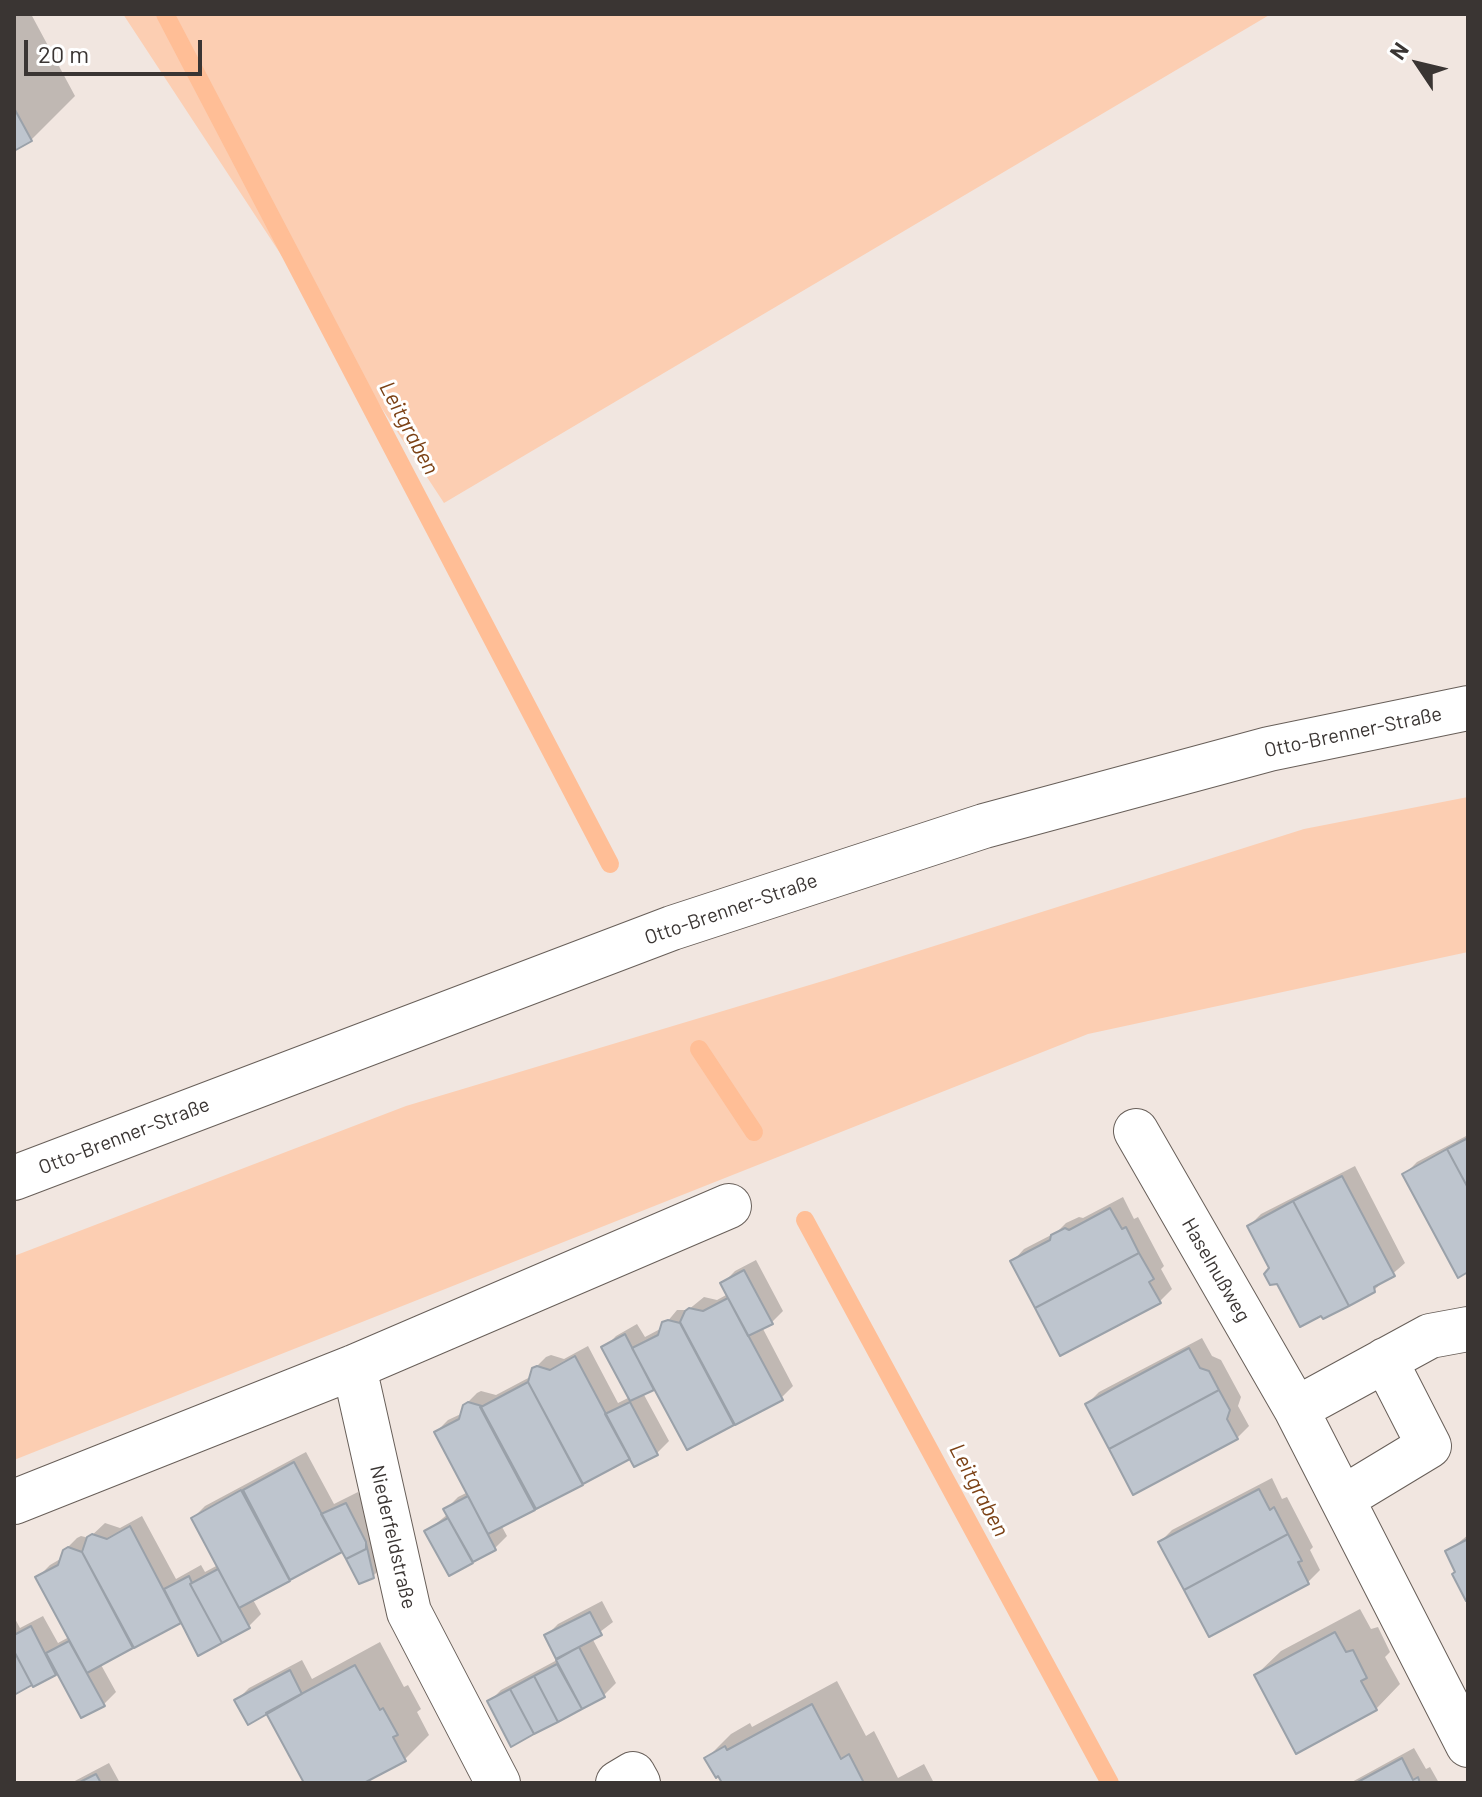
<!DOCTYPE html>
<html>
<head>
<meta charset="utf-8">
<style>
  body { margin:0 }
  #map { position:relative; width:1482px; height:1797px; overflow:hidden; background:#f1e6e0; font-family:Barlow,sans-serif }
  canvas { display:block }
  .frame { position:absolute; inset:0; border:16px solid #3a3533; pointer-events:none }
  .north { position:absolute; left:1378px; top:24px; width:80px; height:80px; -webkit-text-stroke:6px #fff; paint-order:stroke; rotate:305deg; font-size:22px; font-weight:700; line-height:32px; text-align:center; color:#3a3533 }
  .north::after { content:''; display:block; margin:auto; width:28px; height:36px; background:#3a3533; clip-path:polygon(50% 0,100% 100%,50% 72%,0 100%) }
  .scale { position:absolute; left:24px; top:40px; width:178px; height:36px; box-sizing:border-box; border:4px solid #3a3533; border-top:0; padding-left:10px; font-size:24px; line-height:28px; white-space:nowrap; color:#3a3533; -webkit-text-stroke:6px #fff; paint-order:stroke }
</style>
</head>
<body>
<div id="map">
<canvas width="1482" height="1797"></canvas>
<div class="frame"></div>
<div class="north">N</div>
<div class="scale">20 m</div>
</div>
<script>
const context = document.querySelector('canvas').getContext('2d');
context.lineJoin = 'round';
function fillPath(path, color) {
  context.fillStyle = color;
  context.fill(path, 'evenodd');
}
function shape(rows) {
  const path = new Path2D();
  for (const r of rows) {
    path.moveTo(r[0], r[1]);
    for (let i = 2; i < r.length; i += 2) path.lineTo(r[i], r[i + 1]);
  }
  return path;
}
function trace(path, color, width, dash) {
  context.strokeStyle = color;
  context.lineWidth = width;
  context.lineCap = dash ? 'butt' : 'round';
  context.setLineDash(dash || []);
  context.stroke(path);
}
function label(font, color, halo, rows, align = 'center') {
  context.font = font + ' Barlow,sans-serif';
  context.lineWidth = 6;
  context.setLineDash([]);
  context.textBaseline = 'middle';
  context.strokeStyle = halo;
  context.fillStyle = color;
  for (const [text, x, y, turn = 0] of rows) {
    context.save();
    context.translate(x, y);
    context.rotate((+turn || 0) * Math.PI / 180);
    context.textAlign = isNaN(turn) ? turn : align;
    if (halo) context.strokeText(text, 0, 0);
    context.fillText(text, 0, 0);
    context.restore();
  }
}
fillPath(shape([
  [123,14,1271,14,444,503],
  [1468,797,1468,952,1088,1034,14,1460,14,1256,406,1106,833,978,1304,829]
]), '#fcceb2');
fillPath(shape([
  [14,14,31,14,75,96,31,140,14,149],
  [1468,1135,1468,1270,1405,1174,1417,1162],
  [1355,1166,1405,1263,1374,1290,1271,1268,1249,1226,1261,1214],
  [1123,1197,1134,1219,1138,1217,1164,1266,1161,1269,1172,1289,1160,1301,1061,1353,1012,1262,1024,1249,1057,1232,1066,1223,1079,1217,1083,1218],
  [756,1260,783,1311,771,1323,762,1327,793,1386,781,1398,688,1448,655,1387,643,1393,669,1441,657,1453,631,1456,501,1525,507,1536,495,1548,449,1573,427,1531,448,1514,446,1509,458,1497,468,1492,436,1432,448,1420,463,1413,464,1406,477,1393,481,1391,496,1395,532,1376,534,1369,546,1357,551,1355,564,1359,588,1346,618,1403,630,1397,604,1348,616,1336,637,1324,645,1337,662,1328,677,1310,688,1310,704,1297,717,1300,728,1294,723,1283,735,1271],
  [1202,1338,1212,1356,1221,1360,1241,1397,1238,1406,1249,1426,1237,1438,1087,1404,1099,1392],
  [306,1452,334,1504,358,1492,378,1530,385,1564,373,1576,343,1550,252,1598,261,1614,249,1626,182,1621,100,1663,116,1692,104,1704,58,1671,14,1694,14,1617,20,1628,43,1616,58,1643,69,1637,38,1577,50,1565,62,1558,64,1551,77,1538,81,1536,89,1538,105,1523,120,1528,142,1516,176,1579,201,1565,205,1572,218,1565,193,1518,205,1506],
  [1272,1478,1282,1499,1287,1497,1313,1547,1310,1550,1320,1570,1308,1582,1210,1634,1160,1542,1172,1530],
  [1468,1535,1468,1601,1454,1575,1457,1572,1447,1552],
  [602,1601,613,1622,592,1638,616,1683,604,1695,511,1744,489,1702,501,1690,557,1660,546,1636,558,1624],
  [1360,1609,1371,1629,1378,1627,1390,1652,1385,1657,1400,1684,1376,1709,1256,1675,1281,1651],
  [380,1642,404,1687,408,1685,421,1709,417,1712,429,1735,405,1759,367,1779,369,1783,306,1783,268,1712,237,1700,249,1688,302,1660,312,1679],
  [837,1681,866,1736,874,1731,898,1778,924,1764,934,1783,725,1783,707,1758,731,1734,750,1723,752,1727],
  [1414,1748,1426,1769,1430,1767,1439,1783,1350,1783],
  [109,1763,120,1783,71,1783]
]), '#0003');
trace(shape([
  [165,14,610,864],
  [699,1049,754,1132],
  [805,1220,1110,1783]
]), '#ffbe96', 18);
const building = shape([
  [14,108,32,141,14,151,14,108],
  [1468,1138,1468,1188,1447,1149,1468,1138],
  [1447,1149,1468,1188,1468,1272,1458,1278,1402,1174,1447,1149],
  [1342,1176,1395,1276,1374,1287,1375,1292,1349,1306,1293,1201,1342,1176],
  [1293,1201,1349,1306,1323,1319,1321,1316,1300,1327,1277,1284,1270,1285,1264,1274,1269,1268,1247,1226,1293,1201],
  [1110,1208,1122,1229,1126,1227,1139,1253,1035,1308,1010,1261,1050,1240,1051,1235,1065,1228,1069,1230,1110,1208],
  [1139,1253,1154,1279,1149,1282,1161,1303,1060,1356,1035,1308,1139,1253],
  [744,1270,773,1324,748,1336,720,1283,744,1270],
  [728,1298,783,1400,735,1425,680,1322,685,1311,689,1308,703,1311,728,1298],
  [668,1320,680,1323,734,1425,687,1450,632,1348,658,1335,662,1322,668,1320],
  [625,1334,654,1390,630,1401,601,1347,625,1334],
  [1189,1348,1200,1368,1209,1371,1219,1390,1109,1449,1085,1404,1189,1348],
  [575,1356,630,1459,583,1484,528,1382,532,1368,537,1366,550,1370,575,1356],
  [528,1382,583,1485,536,1509,481,1407,528,1382],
  [1219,1390,1230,1410,1227,1419,1238,1439,1133,1495,1109,1449,1219,1390],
  [468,1402,482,1406,480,1407,535,1510,488,1534,434,1432,459,1419,463,1405,468,1402],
  [630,1402,658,1455,634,1467,605,1414,630,1402],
  [294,1462,342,1552,290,1580,243,1490,294,1462],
  [1259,1489,1270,1510,1274,1507,1288,1534,1184,1590,1158,1542,1259,1489],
  [241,1490,290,1581,239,1608,191,1518,241,1490],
  [468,1496,496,1550,473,1562,443,1509,468,1496],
  [346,1503,366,1542,366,1549,346,1559,321,1514,346,1503],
  [448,1518,473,1563,449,1576,424,1531,448,1518],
  [130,1526,181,1623,134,1648,82,1552,87,1537,92,1534,107,1539,130,1526],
  [1288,1534,1302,1561,1298,1562,1309,1584,1209,1637,1184,1590,1288,1534],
  [1468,1539,1468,1600,1466,1601,1452,1574,1455,1572,1445,1551,1468,1539],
  [366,1543,374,1578,359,1584,346,1559,366,1549,366,1543],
  [68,1547,82,1552,133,1648,87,1673,35,1577,58,1565,63,1550,68,1547],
  [218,1569,250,1628,222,1643,190,1584,218,1569],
  [189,1576,192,1583,190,1584,222,1643,198,1656,164,1589,189,1576],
  [590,1612,602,1635,556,1659,544,1635,590,1612],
  [31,1626,56,1675,33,1687,14,1651,14,1635,31,1626],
  [1335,1632,1346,1652,1353,1650,1367,1678,1361,1681,1377,1710,1296,1754,1254,1675,1335,1632],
  [69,1641,105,1706,81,1718,46,1653,69,1641],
  [579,1647,605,1697,582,1709,556,1660,579,1647],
  [14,1651,32,1685,14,1695,14,1651],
  [557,1664,582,1709,558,1722,534,1676,557,1664],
  [355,1665,380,1710,383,1708,398,1735,393,1737,406,1761,364,1783,304,1783,266,1713,355,1665],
  [290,1670,302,1694,248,1725,234,1700,290,1670],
  [534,1676,558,1722,534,1734,510,1689,534,1676],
  [510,1689,534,1734,511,1747,487,1701,510,1689],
  [812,1704,841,1759,849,1754,864,1783,722,1783,718,1776,716,1778,704,1758,725,1746,727,1750,812,1704],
  [1402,1758,1413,1780,1418,1777,1420,1783,1356,1783,1402,1758],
  [96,1774,101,1783,78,1783,96,1774]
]);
fillPath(building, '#bec5ce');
trace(building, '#9aa1a9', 2);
const minor = shape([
  [1136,1131,1296,1409],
  [1468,1329,1430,1336,1296,1409,1468,1745],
  [354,1367,409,1612,498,1783],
  [1343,1498,1429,1446,1385,1360],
  [14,1502,354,1367,729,1206],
  [618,1783,633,1774,638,1783]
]);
const secondary = shape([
  [14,1178,672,928,984,826,1269,749,1468,708]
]);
trace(minor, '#685f59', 46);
trace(secondary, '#685f59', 46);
trace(minor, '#fff', 44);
trace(secondary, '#fff', 44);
label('20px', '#3a3533', '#fff', [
  ["Otto-Brenner-Straße",1353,732,-12],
  ["Otto-Brenner-Straße",731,909,-19],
  ["Otto-Brenner-Straße",124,1136,-21],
  ["Haselnußweg",1216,1270,60],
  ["Niederfeldstraße",393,1537,77]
]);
label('italic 22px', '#7c4216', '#fff', [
  ["Leitgraben",409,428,62],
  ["Leitgraben",979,1490,62]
]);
</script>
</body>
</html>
